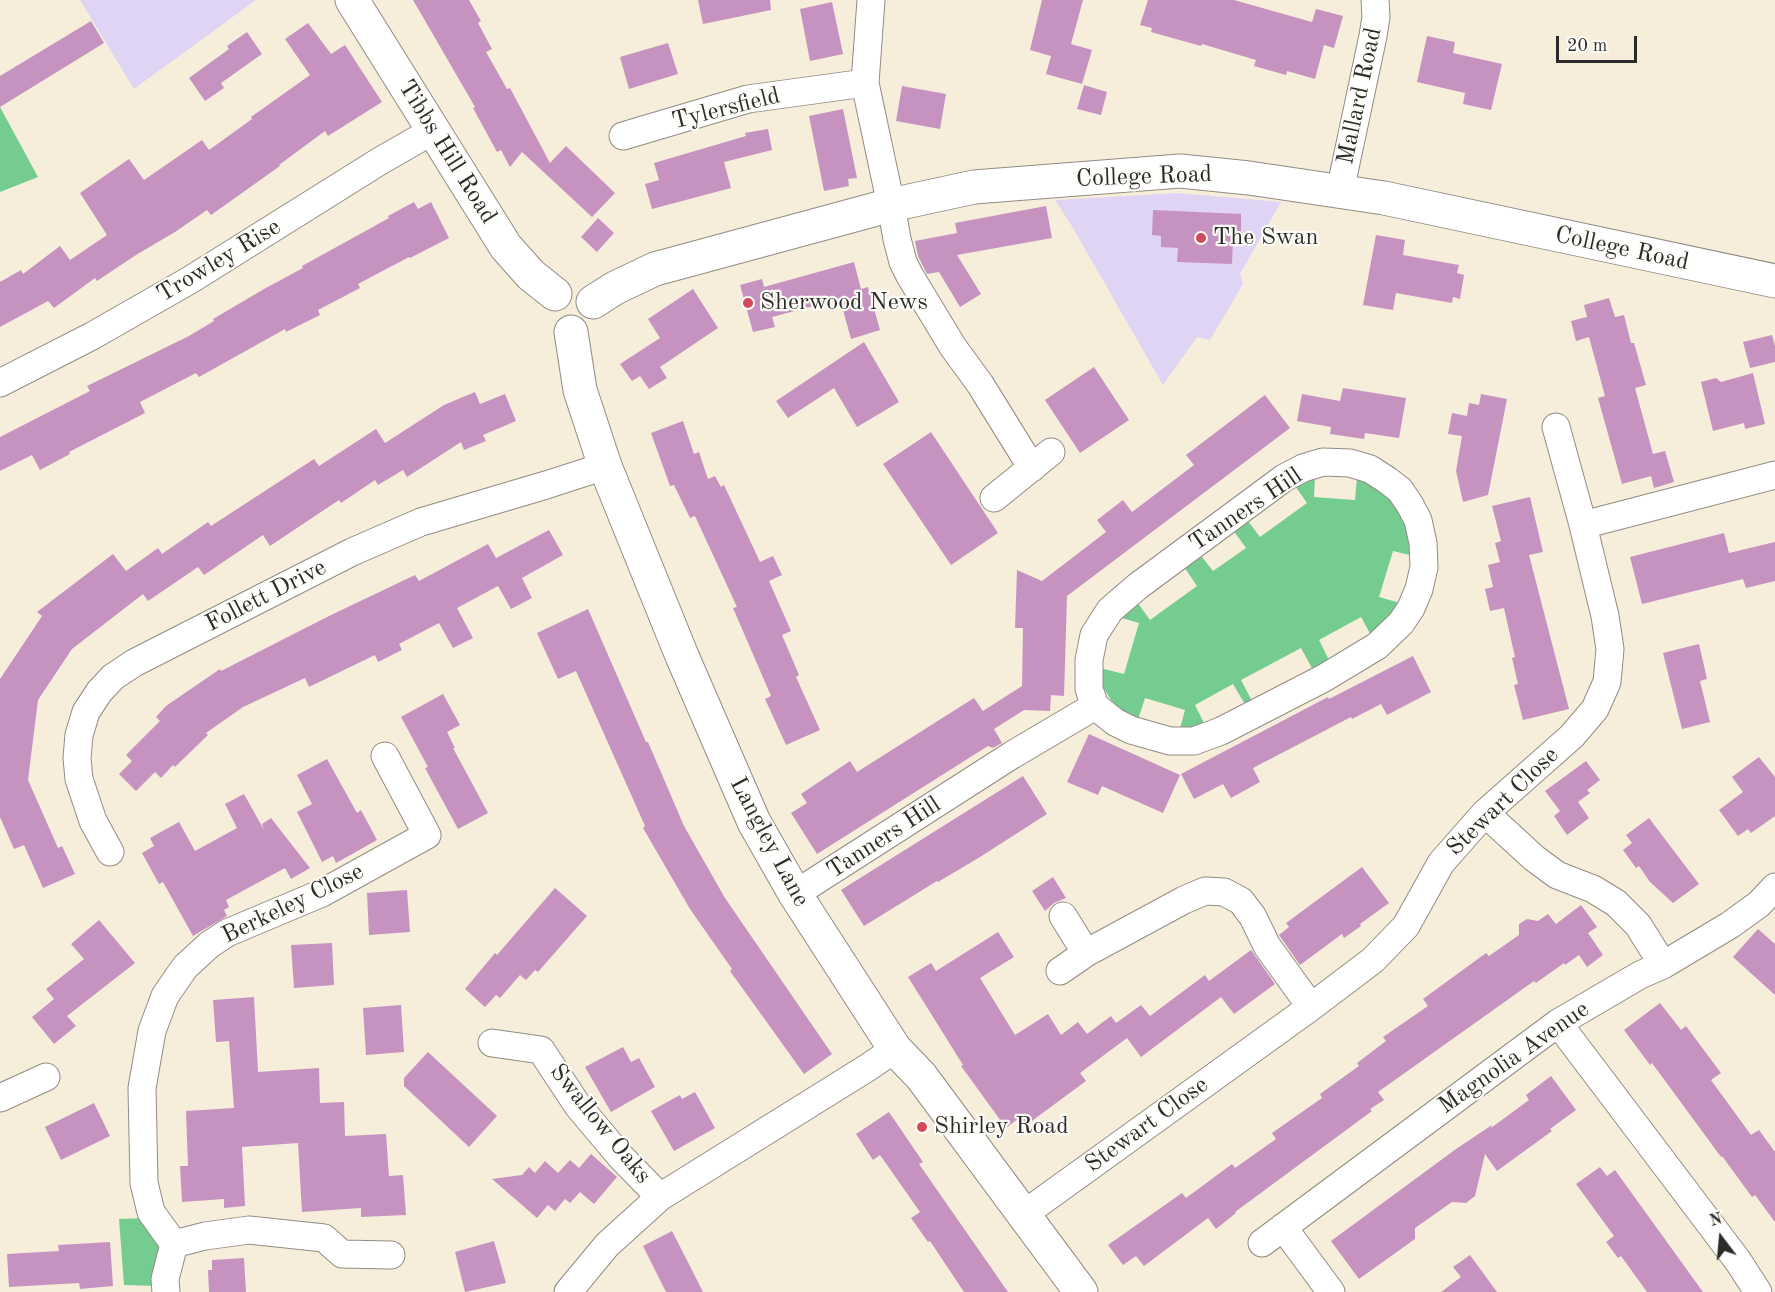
<!DOCTYPE html>
<html>
<head>
<meta charset="utf-8">
<style>
  body { margin:0 }
  #map { position:relative; width:1775px; height:1292px; overflow:hidden; background:#f7eddb; font-family:"Old Standard TT",serif }
  canvas { display:block }
  .north { position:absolute; left:1691px; top:1208px; width:60px; height:60px; -webkit-text-stroke:4px #fdfcf7; paint-order:stroke; rotate:344deg; font-size:16px; font-weight:700; line-height:24px; text-align:center; color:#2b2b2b }
  .north::after { content:''; display:block; margin:auto; width:21px; height:27px; background:#2b2b2b; clip-path:polygon(50% 0,100% 100%,50% 72%,0 100%) }
  .scale { position:absolute; left:1556px; top:36px; width:81px; height:27px; box-sizing:border-box; border:3px solid #2b2b2b; border-top:0; padding-left:8px; font-size:18px; line-height:21px; white-space:nowrap; color:#2b2b2b; -webkit-text-stroke:4px #fdfcf7; paint-order:stroke }
</style>
</head>
<body>
<div id="map">
<canvas width="1775" height="1292"></canvas>
<div class="north">N</div>
<div class="scale">20 m</div>
</div>
<script>
const context = document.querySelector('canvas').getContext('2d');
context.lineJoin = 'round';
function fillPath(path, color) {
  context.fillStyle = color;
  context.fill(path, 'evenodd');
}
function shape(rows) {
  const path = new Path2D();
  for (const r of rows) {
    path.moveTo(r[0], r[1]);
    for (let i = 2; i < r.length; i += 2) path.lineTo(r[i], r[i + 1]);
  }
  return path;
}
function trace(path, color, width, dash) {
  context.strokeStyle = color;
  context.lineWidth = width;
  context.lineCap = dash ? 'butt' : 'round';
  context.setLineDash(dash || []);
  context.stroke(path);
}
function label(font, color, halo, rows, align = 'center') {
  context.font = font + ' "Old Standard TT",serif';
  context.lineWidth = 4.5;
  context.setLineDash([]);
  context.textBaseline = 'middle';
  context.strokeStyle = halo;
  context.fillStyle = color;
  for (const [text, x, y, turn = 0] of rows) {
    context.save();
    context.translate(x, y);
    context.rotate((+turn || 0) * Math.PI / 180);
    context.textAlign = isNaN(turn) ? turn : align;
    if (halo) context.strokeText(text, 0, 0);
    context.fillText(text, 0, 0);
    context.restore();
  }
}
fillPath(shape([
  [80,0,256,0,134,89],
  [1179,193,1281,202,1240,274,1243,284,1210,340,1197,337,1163,385,1073,228,1055,200]
]), '#e0d4f4');
fillPath(shape([
  [0,107,38,177,0,192],
  [1315,475,1314,497,1355,500,1357,477,1382,489,1405,518,1418,557,1393,551,1379,597,1404,604,1372,637,1361,617,1319,640,1329,660,1313,670,1301,648,1241,680,1253,703,1246,706,1233,684,1195,705,1206,727,1179,732,1185,710,1145,698,1138,720,1125,713,1111,700,1103,687,1100,668,1124,674,1139,623,1115,616,1135,599,1150,620,1197,586,1182,564,1198,552,1213,571,1246,548,1231,527,1245,517,1260,537,1307,503,1293,483],
  [148,1218,162,1253,155,1286,124,1285,119,1219]
]), '#75cc91');
fillPath(shape([
  [413,0,469,0,481,21,478,23,492,49,486,52,507,89,510,88,550,163,566,146,615,193,592,217,522,152,510,167,501,150,497,152,473,108,475,107],
  [698,0,770,0,771,10,703,24],
  [1042,0,1083,0,1071,44,1092,50,1082,84,1046,74,1051,56,1030,50],
  [1148,0,1234,0,1312,22,1316,9,1343,16,1334,48,1324,45,1315,79,1287,71,1286,75,1254,66,1256,60,1202,44,1201,46,1151,32,1152,28,1140,25],
  [832,2,843,54,810,61,800,9],
  [91,21,104,43,0,107,0,76],
  [308,23,331,54,345,45,382,102,328,136,325,131,279,165,280,166,211,215,207,210,175,232,136,255,97,281,95,278,54,308,48,301,0,327,0,282,21,270,23,274,60,246,70,260,107,235,80,193,129,159,144,180,202,140,209,150,252,119,251,117,310,75,285,39],
  [247,32,262,54,221,83,224,88,205,101,189,78,229,49,227,46],
  [1427,36,1455,42,1453,53,1502,64,1491,110,1463,104,1465,93,1417,82],
  [668,43,678,74,629,89,620,57],
  [1084,85,1107,92,1101,115,1077,109],
  [902,86,946,94,940,129,896,121],
  [843,109,857,178,848,179,849,186,824,191,809,116],
  [768,129,772,150,724,162,731,188,652,209,645,184,659,180,654,163,746,136,745,133],
  [414,202,418,209,431,202,449,238,410,258,409,257,358,284,360,288,318,310,320,315,286,332,285,329,199,377,196,373,140,402,145,413,69,452,70,454,40,470,32,455,0,471,0,437,90,391,87,386,189,336,214,321,213,319,264,289,303,268,302,266,389,218,388,216],
  [1046,206,1052,238,957,255,981,294,960,307,939,272,927,274,918,256,915,241,957,233,955,223],
  [1153,210,1241,214,1241,240,1233,240,1232,264,1177,262,1178,248,1161,247,1161,236,1152,235],
  [598,218,614,233,597,252,581,237],
  [1376,235,1405,240,1403,255,1459,265,1457,273,1464,275,1460,299,1453,297,1452,303,1396,293,1393,310,1363,305],
  [854,262,861,289,868,287,880,330,851,339,840,299,772,317,775,327,753,332,740,285,762,279,764,287],
  [693,289,718,328,660,367,667,378,649,389,640,376,632,381,620,364,660,338,648,319],
  [1609,298,1615,317,1624,315,1631,343,1634,343,1646,385,1635,388,1653,454,1665,451,1674,482,1654,488,1651,476,1622,484,1598,398,1605,396,1589,337,1576,341,1571,321,1587,317,1584,305],
  [1772,335,1775,346,1775,362,1750,368,1743,342],
  [864,342,899,402,857,427,834,388,788,418,776,401],
  [1094,367,1129,420,1080,453,1045,400],
  [1753,373,1765,424,1745,429,1744,423,1713,431,1701,382,1716,378,1721,382],
  [1343,388,1406,398,1399,438,1365,433,1364,439,1330,434,1331,427,1297,421,1302,394,1340,401],
  [475,392,480,404,505,394,516,421,483,435,486,441,464,450,461,442,407,477,403,470,378,485,375,480,341,503,339,500,270,546,263,535,204,575,198,567,148,601,143,594,72,649,38,700,28,780,58,848,62,846,75,874,43,888,24,845,14,849,0,817,0,679,42,616,37,612,113,554,126,571,158,548,162,554,208,522,211,526,314,459,319,466,376,429,385,443,444,405],
  [1481,394,1507,399,1488,495,1463,502,1456,471,1462,436,1448,434,1452,413,1467,416,1469,403,1479,405],
  [1265,395,1290,428,1067,596,1064,696,1051,695,1050,711,1024,710,994,729,1002,743,993,748,988,746,817,854,791,813,807,803,801,794,850,761,857,772,974,698,983,711,1022,686,1023,628,1015,628,1017,570,1042,581,1106,532,1097,520,1123,500,1132,512,1194,465,1186,455],
  [683,421,694,454,699,452,708,479,715,476,721,487,724,485,760,562,773,556,782,575,769,581,791,631,782,635,799,675,796,677,820,730,786,745,765,699,771,696,733,608,737,607,695,516,690,518,674,485,670,486,651,433],
  [931,432,998,533,951,565,883,464],
  [1530,497,1543,552,1529,555,1569,709,1523,720,1514,685,1518,684,1512,658,1515,657,1504,608,1490,611,1485,589,1493,587,1488,565,1500,562,1495,543,1501,541,1492,506],
  [549,530,563,555,522,578,532,598,511,609,498,586,457,608,473,638,453,648,439,623,399,644,402,650,378,662,375,655,309,687,305,678,243,707,206,733,208,735,175,767,173,765,161,778,155,772,136,791,119,774,132,761,126,755,160,721,156,717,166,706,220,669,221,671,329,616,415,575,419,581,488,544,496,558],
  [1724,533,1729,553,1775,542,1775,581,1746,588,1743,579,1642,604,1630,557],
  [588,609,646,742,648,742,684,826,725,898,832,1054,804,1074,730,971,732,969,690,909,643,828,645,826,576,671,558,679,537,633],
  [1699,644,1707,679,1700,681,1710,722,1682,729,1663,653],
  [1413,656,1431,692,1387,715,1381,704,1352,719,1351,717,1253,768,1260,782,1231,798,1223,784,1194,799,1181,774,1328,697,1329,699],
  [443,694,460,725,447,732,455,748,453,748,488,813,458,829,425,768,428,767,401,717],
  [1089,734,1180,775,1163,813,1102,786,1098,795,1067,782],
  [1759,757,1775,777,1775,816,1751,833,1748,829,1738,836,1719,810,1743,792,1732,777],
  [327,759,357,813,361,810,377,840,336,863,333,856,322,862,297,812,312,804,297,775],
  [1586,761,1600,780,1587,790,1590,793,1578,802,1589,818,1567,835,1554,816,1560,811,1545,791],
  [1023,776,1047,814,980,857,938,882,937,881,864,926,841,890],
  [244,794,264,830,262,824,271,818,310,868,291,879,285,868,226,900,229,907,224,910,227,916,193,936,163,882,159,884,142,853,154,846,150,838,179,822,195,851,237,828,225,804],
  [1649,818,1699,884,1673,903,1650,882,1639,866,1636,868,1623,850,1632,843,1626,835],
  [1362,867,1389,903,1360,924,1361,926,1344,938,1342,934,1300,965,1279,935,1289,927,1286,923],
  [1053,877,1066,898,1054,903,1045,911,1032,891],
  [555,888,587,916,538,972,535,970,526,980,520,975,500,998,496,995,485,1007,465,989,495,953,497,955],
  [407,890,410,932,369,935,367,893],
  [1581,905,1597,927,1588,933,1603,955,1587,967,1579,955,1565,965,1564,963,1536,983,1534,981,1378,1092,1384,1100,1370,1109,1372,1111,1235,1212,1236,1213,1216,1229,1208,1218,1144,1266,1136,1256,1123,1265,1108,1245,1182,1193,1186,1198,1232,1164,1235,1168,1276,1139,1272,1133,1322,1098,1320,1094,1359,1066,1357,1063,1386,1041,1383,1037,1428,1006,1423,999,1486,953,1489,956,1519,935,1519,924,1527,919,1538,921,1548,914,1556,924],
  [99,920,135,963,67,1016,76,1026,54,1044,32,1017,54,999,46,989,84,959,71,944],
  [1758,929,1775,944,1775,995,1733,957],
  [998,932,1014,957,980,978,1015,1035,1048,1014,1061,1035,1078,1022,1087,1034,1111,1016,1116,1023,1141,1005,1150,1016,1205,975,1209,981,1251,950,1275,984,1234,1014,1221,997,1141,1057,1127,1038,1080,1073,1086,1081,1025,1126,1019,1118,1006,1128,961,1066,963,1065,908,977,931,963,936,971],
  [332,943,334,985,294,988,291,945],
  [254,997,258,1072,319,1068,320,1103,344,1102,345,1136,386,1134,389,1176,403,1175,406,1215,361,1217,361,1208,302,1212,298,1143,242,1147,245,1206,224,1208,224,1199,182,1202,180,1166,188,1166,186,1111,234,1108,229,1041,216,1042,213,1000],
  [1660,1003,1681,1030,1686,1026,1721,1073,1711,1080,1751,1135,1759,1130,1775,1152,1775,1222,1755,1195,1752,1197,1722,1156,1721,1157,1652,1063,1650,1065,1624,1030],
  [401,1005,404,1052,366,1055,363,1008],
  [623,1047,631,1062,639,1058,655,1087,611,1112,585,1067],
  [428,1052,497,1116,469,1147,404,1086,404,1078],
  [1551,1076,1576,1110,1550,1129,1552,1131,1497,1171,1485,1154,1475,1196,1466,1203,1452,1202,1415,1228,1415,1239,1359,1279,1331,1241,1456,1149,1492,1125,1491,1128,1529,1100,1526,1095],
  [695,1092,715,1128,674,1151,651,1111,680,1095,682,1099],
  [94,1103,110,1136,61,1160,45,1127],
  [889,1112,923,1162,919,1164,1008,1292,964,1292,930,1241,928,1242,911,1218,920,1212,880,1155,873,1160,856,1134],
  [591,1154,617,1177,594,1204,580,1192,570,1203,565,1199,555,1211,548,1205,537,1218,492,1179,522,1175,529,1167,535,1173,545,1161,558,1173,570,1160,579,1168],
  [1600,1167,1607,1176,1615,1170,1703,1292,1647,1292,1621,1256,1618,1258,1606,1242,1614,1236,1576,1184],
  [672,1231,694,1274,703,1292,666,1292,643,1246],
  [494,1241,506,1283,465,1292,455,1252],
  [110,1242,113,1286,80,1289,79,1283,9,1287,7,1254,59,1251,58,1245],
  [1470,1255,1497,1292,1441,1292,1461,1277,1453,1267],
  [244,1258,246,1292,209,1292,208,1270,212,1270,212,1260]
]), '#c693c1');
const minor = shape([
  [871,0,865,83,891,205,897,239,903,262,910,276,953,347,980,384,1032,468],
  [623,136,748,99,865,83],
  [1340,191,1373,36,1376,17,1375,0],
  [0,383,92,336,190,280,380,161,434,130],
  [994,498,1051,452],
  [1583,525,1775,475],
  [1485,813,1534,858,1557,875,1593,889,1616,903,1638,925,1663,965],
  [110,852,93,821,79,779,77,758,79,735,86,712,99,692,113,677,134,663,352,552,421,522,546,485,605,466],
  [795,894,1012,755,1095,706,1115,722,1131,730,1170,741,1194,741,1221,731,1324,678,1377,646,1401,623,1411,608,1419,589,1424,567,1423,543,1418,520,1410,505,1400,490,1387,480,1370,469,1350,463,1323,462,1303,468,1284,478,1138,586,1110,610,1094,635,1089,660,1089,689,1095,706],
  [1063,916,1086,953],
  [1060,971,1086,953,1184,900,1205,891,1224,892,1241,901,1253,917,1267,946,1311,1007],
  [1558,1023,1738,1261,1758,1292],
  [492,1043,541,1050,578,1106,620,1156,660,1197],
  [0,1098,46,1077],
  [1024,1214,1311,1007,1373,960,1406,926,1441,863,1485,813,1572,736,1595,709,1607,682,1610,649,1605,616,1583,525,1556,427],
  [1283,1227,1331,1292],
  [1262,1243,1558,1023,1640,975,1663,965,1730,925,1759,904,1775,887],
  [174,1244,205,1236,249,1230,324,1238,342,1254,391,1255],
  [166,1292,165,1279,174,1244,151,1212,144,1183,142,1088,152,1031,165,996,185,967,209,945,227,933,322,893,427,835,385,756],
  [568,1292,607,1245,660,1197,867,1068,895,1049]
]);
const tertiary = shape([
  [352,0,506,247,531,275,555,294],
  [593,302,615,288,655,269,891,205,974,187,1180,171,1249,178,1384,198,1775,281],
  [571,332,580,390,605,466,682,656,754,822,795,894,895,1049,921,1076,1081,1292]
]);
trace(minor, '#918c83', 29);
trace(tertiary, '#918c83', 35);
trace(minor, '#fff', 27);
trace(tertiary, '#fff', 33);
for (const [x, y, r, color] of [
  [1201,238,6,"#d1495b"],
  [748,303,6,"#d1495b"],
  [922,1127,6,"#d1495b"]
]) {
  const dot = new Path2D();
  dot.arc(x, y, r, 0, 2 * Math.PI);
  context.fillStyle = color;
  context.fill(dot);
  trace(dot, '#fdfcf7', 2);
}
label('24px', '#2b2b2b', '#fdfcf7', [
  ["Mallard Road",1360,96,-78],
  ["Tylersfield",726,109,-14],
  ["Tibbs Hill Road",447,152,58],
  ["College Road",1144,177,-2],
  ["College Road",1622,249,12],
  ["Trowley Rise",219,261,-31],
  ["Tanners Hill",1246,510,-34],
  ["Follett Drive",266,596,-27],
  ["Stewart Close",1503,802,-44],
  ["Tanners Hill",884,838,-33],
  ["Langley Lane",769,842,62],
  ["Berkeley Close",293,904,-26],
  ["Magnolia Avenue",1514,1058,-35],
  ["Swallow Oaks",600,1124,51],
  ["Stewart Close",1147,1125,-36]
]);
label('24px', '#2b2b2b', '#fdfcf7', [
  ["The Swan",1213,238],
  ["Sherwood News",760,303],
  ["Shirley Road",934,1127]
], 'left');
</script>
</body>
</html>
